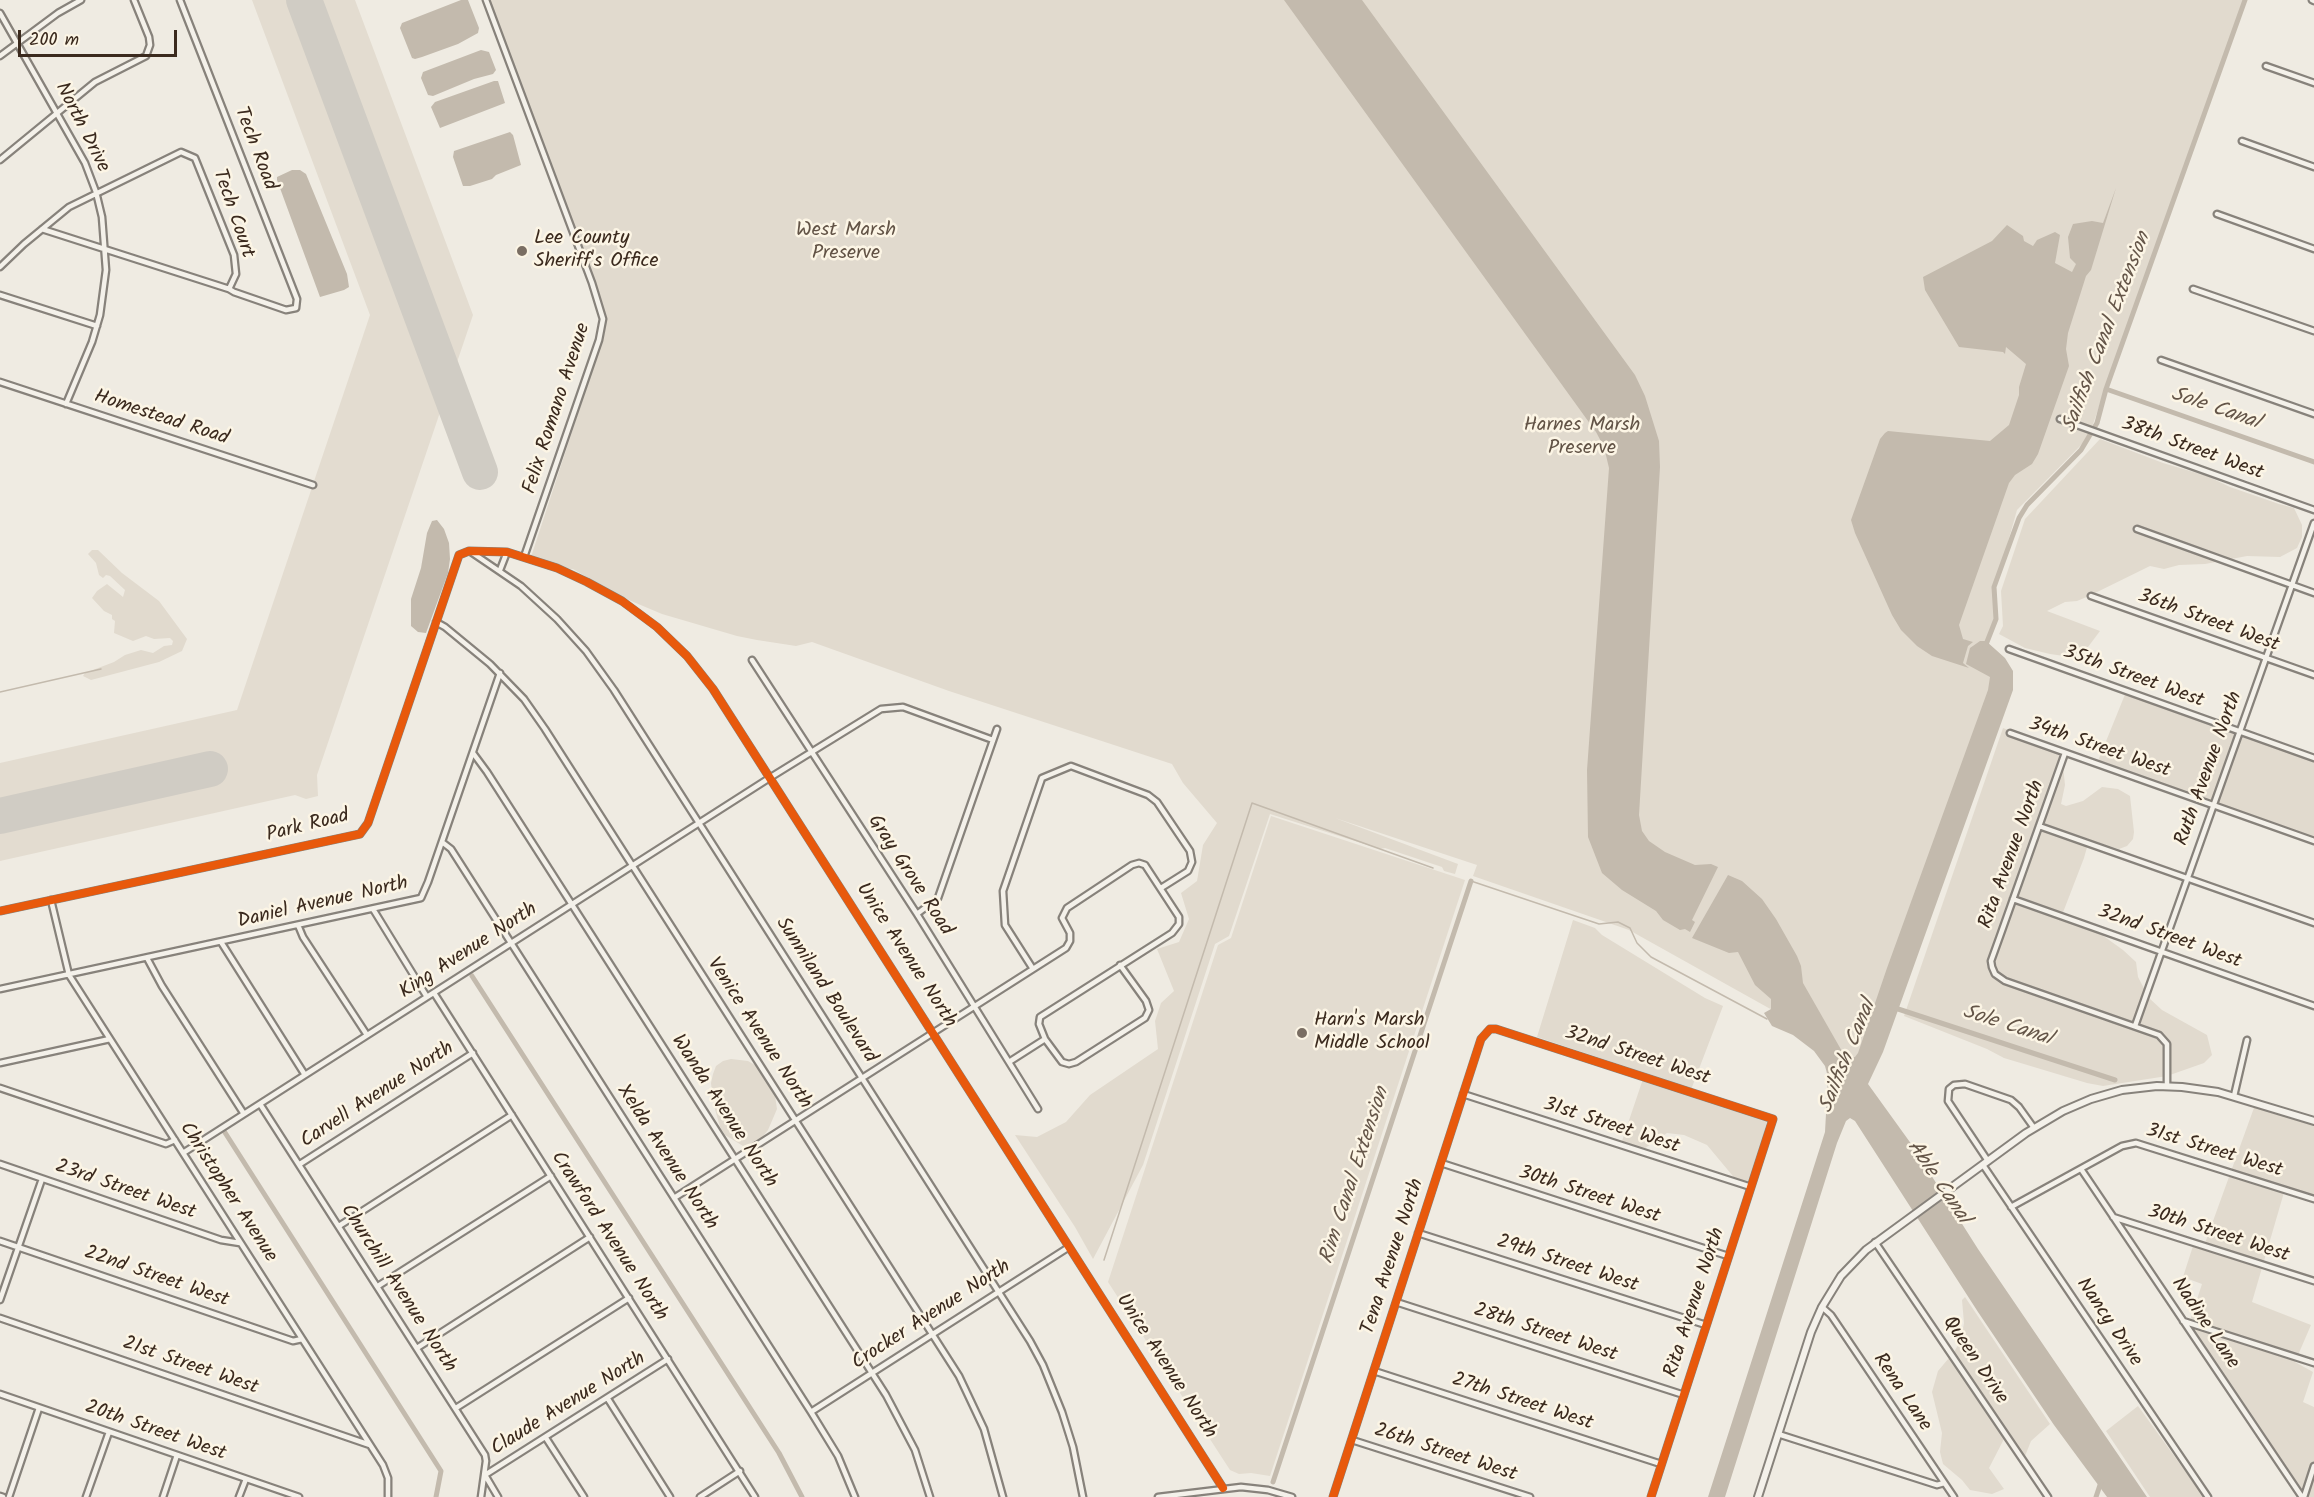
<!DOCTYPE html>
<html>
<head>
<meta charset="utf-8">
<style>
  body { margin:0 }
  #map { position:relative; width:2314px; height:1497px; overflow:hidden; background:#efebe2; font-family:Kalam,sans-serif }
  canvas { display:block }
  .scale { position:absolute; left:18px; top:30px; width:159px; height:27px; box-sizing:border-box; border:3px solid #3b2a1e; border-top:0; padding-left:8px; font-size:18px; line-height:21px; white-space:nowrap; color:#3b2a1e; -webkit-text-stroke:4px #fcf5e5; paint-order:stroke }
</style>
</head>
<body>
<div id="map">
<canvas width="2314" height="1497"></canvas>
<div class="scale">200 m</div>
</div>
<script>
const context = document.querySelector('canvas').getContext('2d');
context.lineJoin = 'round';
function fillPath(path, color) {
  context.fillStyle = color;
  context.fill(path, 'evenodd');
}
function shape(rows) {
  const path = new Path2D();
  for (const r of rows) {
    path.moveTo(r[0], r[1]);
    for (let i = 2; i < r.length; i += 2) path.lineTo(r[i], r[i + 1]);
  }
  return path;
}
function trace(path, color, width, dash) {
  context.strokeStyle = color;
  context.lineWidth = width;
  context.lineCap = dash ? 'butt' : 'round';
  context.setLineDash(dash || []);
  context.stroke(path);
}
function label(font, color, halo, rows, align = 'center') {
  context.font = font + ' Kalam,sans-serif';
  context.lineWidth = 5;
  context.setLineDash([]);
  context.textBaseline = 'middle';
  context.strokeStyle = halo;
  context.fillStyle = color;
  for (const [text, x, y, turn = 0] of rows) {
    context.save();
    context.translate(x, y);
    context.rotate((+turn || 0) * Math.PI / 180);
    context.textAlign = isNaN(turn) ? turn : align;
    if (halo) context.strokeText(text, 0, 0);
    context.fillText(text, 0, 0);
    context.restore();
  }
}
fillPath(shape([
  [252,0,355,0,473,315,317,775,318,796,306,799,295,795,0,861,0,763,237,710,370,315],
  [1271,816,1465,880,1270,1476,1251,1473,1239,1474,1230,1470,1108,1282,1218,945,1231,938]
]), '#e3dcd0');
fillPath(shape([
  [488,0,2244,0,2088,438,2017,510,1995,588,1994,624,1980,663,1998,681,1848,1082,1817,1035,1629,930,1473,876,1477,865,1335,818,1458,864,1455,874,1444,871,1442,867,1385,848,1380,849,1270,814,1229,936,1215,944,1143,1165,1093,1259,1075,1227,1015,1135,1037,1137,1066,1122,1090,1095,1158,1049,1155,1021,1161,1003,1174,991,1157,949,1179,942,1189,919,1181,893,1197,881,1203,845,1217,823,1183,783,1172,764,949,691,812,642,796,646,757,640,737,636,662,614,617,595,573,569,557,568,548,570,528,558,532,554,605,331],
  [2100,439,2163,463,2207,476,2230,487,2279,504,2294,508,2302,525,2302,537,2297,548,2280,557,2247,556,2205,564,2179,565,2164,569,2150,566,2089,596,2077,601,2065,602,2047,611,2100,631,2088,647,2076,654,2064,656,2050,654,2025,648,1999,634,2003,626,2001,591,2025,519],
  [92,550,98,550,122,573,159,601,187,639,182,651,159,662,91,680,83,676,85,673,114,662,125,655,141,650,153,653,164,646,172,645,173,641,170,638,154,639,146,636,133,641,114,633,115,621,112,619,112,615,104,611,92,598,97,591,107,584,123,597,125,590,110,576,106,575,103,578,99,575,96,563,88,554],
  [2126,692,2314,756,2314,837,2098,761],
  [2003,728,2049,746,2057,751,2063,766,2065,785,2061,804,2066,806,2083,801,2102,787,2118,789,2130,796,2134,832,2133,839,2127,846,2119,849,2089,840,2084,858,2062,915,2091,927,2123,950,2136,962,2138,977,2149,998,2162,1010,2207,1035,2212,1055,2204,1063,2167,1076,2103,1086,2087,1083,2004,1058,1987,1049,1904,1016],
  [1573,920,1595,928,1602,935,1705,998,1723,1006,1689,1095,1767,1121,1751,1188,1737,1181,1707,1145,1684,1135,1667,1133,1638,1153,1620,1147,1645,1073,1537,1037],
  [731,1059,748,1061,760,1068,774,1089,777,1109,768,1130,760,1140,750,1146,743,1146,725,1135,720,1127,713,1102,711,1083,713,1074,716,1066,723,1061],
  [2255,1105,2314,1125,2314,1198,2285,1189,2252,1302,2311,1325,2295,1362,2313,1372,2303,1402,2314,1407,2314,1497,2302,1497,2304,1492,2188,1327,2202,1284,2183,1277,2193,1246,2204,1246],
  [1965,1297,2050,1424,2031,1441,2023,1461,2004,1439,1989,1468,2004,1489,1992,1494,1970,1490,1962,1480,1943,1464,1940,1452,1942,1433,1932,1392,1938,1371,1954,1352,1961,1340,1964,1323,1962,1300],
  [2138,1406,2204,1497,2150,1497,2106,1431]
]), '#e1dace');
fillPath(shape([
  [461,0,468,0,479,28,478,33,458,44,422,57,415,59,412,58,400,28,402,23],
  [1284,0,1362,0,1635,375,1645,396,1659,441,1660,467,1639,815,1642,831,1649,841,1665,852,1695,865,1711,864,1718,867,1692,920,1695,922,1690,932,1685,929,1680,930,1663,920,1656,911,1622,890,1602,873,1588,837,1587,770,1609,468,1604,447,1596,432],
  [481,50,489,52,496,70,493,74,474,79,433,96,428,95,421,78,423,72],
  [494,81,498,81,505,103,440,128,431,107,435,102],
  [510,132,513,135,521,165,496,175,492,179,470,186,463,186,453,157,454,151],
  [292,170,300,170,306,174,347,274,349,287,344,290,320,297,277,180,277,177],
  [2116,188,2091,270,2086,276,2068,333,2066,349,2069,366,2038,454,2032,464,2015,475,2009,483,1959,625,1963,639,1973,642,1968,646,1963,663,1969,668,1932,656,1917,646,1901,630,1892,615,1855,533,1851,520,1880,439,1885,433,1888,431,1990,441,2009,425,2019,395,2019,387,2026,364,2006,347,2005,354,2003,352,1959,347,1925,290,1923,277,1992,241,2007,225,2023,236,2024,241,2033,246,2037,240,2055,232,2060,235,2055,263,2072,272,2076,264,2070,258,2068,237,2073,224,2092,221,2103,223],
  [437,520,444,529,449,543,450,559,448,573,426,633,418,632,411,626,411,599,421,568,427,533,432,521],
  [1980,641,1986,641,2005,658,2013,671,2013,690,1883,1052,1868,1084,1912,1145,1978,1249,2147,1497,2107,1497,2054,1425,1978,1312,1855,1121,1850,1118,1846,1121,1837,1143,1725,1497,1708,1497,1825,1132,1828,1077,1825,1066,1814,1051,1793,1035,1772,1026,1764,1013,1771,1009,1771,999,1755,985,1738,952,1729,953,1692,938,1728,875,1742,881,1762,899,1776,919,1797,956,1801,966,1803,983,1843,1053,1848,1058,1855,1057,1858,1053,1887,968,1988,690,1990,677,1966,664,1970,648]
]), '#c3baad');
trace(shape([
  [0,692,101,669],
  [1471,881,1599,924,1618,922,1630,928,1637,943,1651,957,1767,1019],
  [1104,1260,1252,803,1433,868]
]), '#c3baad', 1.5);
trace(shape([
  [2106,389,2314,462],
  [1985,647,1996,619,1994,587,2019,518,2027,505,2081,450,2097,423,2106,389,2245,0],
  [472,976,779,1453,802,1497],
  [1892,1007,2115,1080],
  [224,1131,441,1471,436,1497],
  [1273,1482,1471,881],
  [2096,1497,2101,1482]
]), '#c3baad', 5);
trace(shape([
  [304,0,480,472],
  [0,816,210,769]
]), '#d0ccc4', 36);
const street = shape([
  [486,0,592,283,603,319,599,340,524,557],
  [2312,0,2314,1],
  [0,13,85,163,96,192,102,217,106,270,100,315,92,342,66,404],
  [0,56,58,13,81,0],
  [2266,66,2314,83],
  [2242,141,2314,167],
  [0,160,95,82,146,56,150,45,149,37,134,0],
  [2217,214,2314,249],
  [42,229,229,289,234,292,286,310,296,308,297,299,180,0],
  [0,267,24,244,69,207,181,152,195,158,234,255,236,274,229,289],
  [2193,289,2314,331],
  [0,295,97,326],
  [2161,360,2314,414],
  [0,382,313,485],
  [2060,419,2314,510],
  [2137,529,2314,593],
  [471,552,521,586,557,619,586,651,614,690,1030,1341,1043,1365,1062,1412,1073,1447,1083,1497],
  [500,570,507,552],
  [2091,596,2314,675],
  [436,622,445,627,490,664,524,699,545,729,959,1376,984,1429,1003,1497],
  [2009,649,2314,758],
  [752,660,917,914,1038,1109],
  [2010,733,2314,841],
  [473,753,487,772,886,1395,915,1450,930,1497],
  [2065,753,2000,936,1991,961,1992,967,1995,974,2005,981,2159,1035,2167,1044,2167,1086],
  [2039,826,2314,923],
  [442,842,451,849,474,885,811,1412,838,1456,855,1497],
  [2013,899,2314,1006],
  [51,900,69,975,383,1465,388,1478,388,1497],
  [373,909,427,997],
  [0,911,360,834,368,823,459,555,469,551,507,552,557,568,587,582,622,601,657,627,687,656,713,689,1223,1488],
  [917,914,938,898,997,729],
  [298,925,303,937,367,1035],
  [221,942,305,1075],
  [147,958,162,986,244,1114],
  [1033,969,1005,925,1003,891,1042,778,1071,766,1148,795,1157,802,1190,851,1192,862,1188,871,1161,888],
  [0,989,421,898,428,882,500,673],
  [434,993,755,1497],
  [2135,1026,2314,523],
  [1045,1039,1062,1062,1069,1064,1076,1062,1145,1018,1149,1010,1146,1001,1120,965],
  [0,1063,110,1039],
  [0,1088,166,1144,175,1140],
  [1463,1094,1751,1187],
  [2234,1096,2247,1040],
  [260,1104,485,1455,486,1461,481,1497],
  [183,1153,771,777,881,709,903,707,993,740],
  [1988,1161,1948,1101,1949,1089,1954,1085,1965,1084,2011,1100,2019,1107,2034,1128],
  [1441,1163,1728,1256],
  [0,1164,221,1240,240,1243],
  [300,1164,473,1053],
  [1983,1165,2208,1497],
  [2081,1169,2302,1497],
  [674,1198,1066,948,1070,941,1070,933,1062,918,1067,908,1132,865,1139,863,1145,865,1179,917,1179,924,1172,933,1040,1017,1039,1024,1045,1039,1009,1062],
  [2011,1207,2122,1146,2136,1143,2314,1199],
  [2113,1217,2314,1281],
  [339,1226,512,1115],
  [1418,1233,1706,1325],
  [0,1241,293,1341,302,1339],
  [1875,1242,2048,1497],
  [378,1286,551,1176],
  [0,1300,42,1179],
  [1396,1302,1684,1395],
  [1822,1307,1831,1315,1954,1497],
  [0,1318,370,1445],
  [2183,1321,2314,1363],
  [417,1348,590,1237],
  [1374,1371,1661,1464],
  [0,1394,299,1497],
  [608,1399,670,1497],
  [456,1408,629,1298],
  [811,1412,1069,1247],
  [1778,1434,1937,1485,1944,1483],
  [546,1438,584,1497],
  [1352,1440,1530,1497],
  [0,1496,3,1497],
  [9,1497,39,1408],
  [86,1497,109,1432],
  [163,1497,177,1455],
  [239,1497,246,1479],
  [498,1497,485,1475,668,1359],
  [700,1497,740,1471],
  [1158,1497,1241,1487,1268,1490,1292,1497],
  [1333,1497,1481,1039,1490,1029,1496,1029,1773,1119,1651,1497],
  [2304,1497,2314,1466]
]);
const secondary = shape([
  [1758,1497,1811,1332,1822,1307,1841,1276,1866,1250,2026,1133,2063,1111,2091,1099,2122,1090,2157,1086,2182,1087,2218,1092,2314,1121]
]);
trace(street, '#87827b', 9);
trace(secondary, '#87827b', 10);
trace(street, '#f4f1ea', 4.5);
trace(secondary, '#f4f1ea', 6);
trace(shape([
  [0,911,360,834,368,823,459,555,469,551,507,552,557,568,587,582,622,601,657,627,687,656,713,689,1223,1488],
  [1333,1497,1481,1039,1490,1029,1496,1029,1773,1119,1651,1497]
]), '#e8590c', 8);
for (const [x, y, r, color] of [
  [522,251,6,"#7a6e63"],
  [1302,1033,6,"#7a6e63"]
]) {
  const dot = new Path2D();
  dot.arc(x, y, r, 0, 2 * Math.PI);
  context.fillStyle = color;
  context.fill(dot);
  trace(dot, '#fcf5e5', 2);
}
label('20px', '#3b2a1e', '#fcf5e5', [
  ["North Drive",81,128,63],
  ["Tech Road",254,149,69],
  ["Tech Court",232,214,71],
  ["Felix Romano Avenue",558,409,-72],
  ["Homestead Road",161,419,18],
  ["38th Street West",2192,450,20],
  ["36th Street West",2208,622,20],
  ["35th Street West",2133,678,20],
  ["34th Street West",2099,749,19],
  ["Ruth Avenue North",2210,769,-70],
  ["Park Road",308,827,-14],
  ["Rita Avenue North",2013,855,-70],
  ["Gray Grove Road",909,876,57],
  ["Daniel Avenue North",323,904,-13],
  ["32nd Street West",2169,938,20],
  ["King Avenue North",469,952,-33],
  ["Unice Avenue North",905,956,57],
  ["Sunniland Boulevard",825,991,57],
  ["Venice Avenue North",758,1034,57],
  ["32nd Street West",1637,1057,18],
  ["Carvell Avenue North",378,1096,-33],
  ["Wanda Avenue North",723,1112,57],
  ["31st Street West",1611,1127,18],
  ["31st Street West",2214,1152,17],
  ["Xelda Avenue North",666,1158,57],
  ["23rd Street West",125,1191,19],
  ["Christopher Avenue",227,1193,57],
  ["30th Street West",1589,1196,18],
  ["30th Street West",2218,1235,18],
  ["Crawford Avenue North",608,1237,57],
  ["Tena Avenue North",1394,1257,-72],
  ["29th Street West",1567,1265,18],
  ["22nd Street West",156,1278,19],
  ["Churchill Avenue North",397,1289,57],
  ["Rita Avenue North",1696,1303,-72],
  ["Crocker Avenue North",932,1316,-33],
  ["Nancy Drive",2108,1323,56],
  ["Nadine Lane",2204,1324,56],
  ["28th Street West",1545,1334,18],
  ["Queen Drive",1974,1361,56],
  ["21st Street West",190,1367,19],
  ["Unice Avenue North",1165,1367,57],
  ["Rena Lane",1901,1393,56],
  ["27th Street West",1522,1403,18],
  ["Claude Avenue North",569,1405,-32],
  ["20th Street West",155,1432,19],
  ["26th Street West",1445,1454,18]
]);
label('20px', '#625346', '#fcf5e5', [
  ["West Marsh",846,232],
  ["Preserve",846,255],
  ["Harnes Marsh",1582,427],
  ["Preserve",1582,450]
]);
label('20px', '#3b2a1e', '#fcf5e5', [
  ["Lee County",534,240],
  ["Sheriff's Office",534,263],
  ["Harn's Marsh",1314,1022],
  ["Middle School",1314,1045]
], 'left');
label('italic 21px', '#645548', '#fcf5e5', [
  ["Sailfish Canal Extension",2108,333,-69],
  ["Sole Canal",2215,410,19],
  ["Sole Canal",2007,1027,18],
  ["Sailfish Canal",1849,1057,-68],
  ["Rim Canal Extension",1356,1176,-72],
  ["Able Canal",1937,1183,56]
]);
</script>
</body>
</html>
